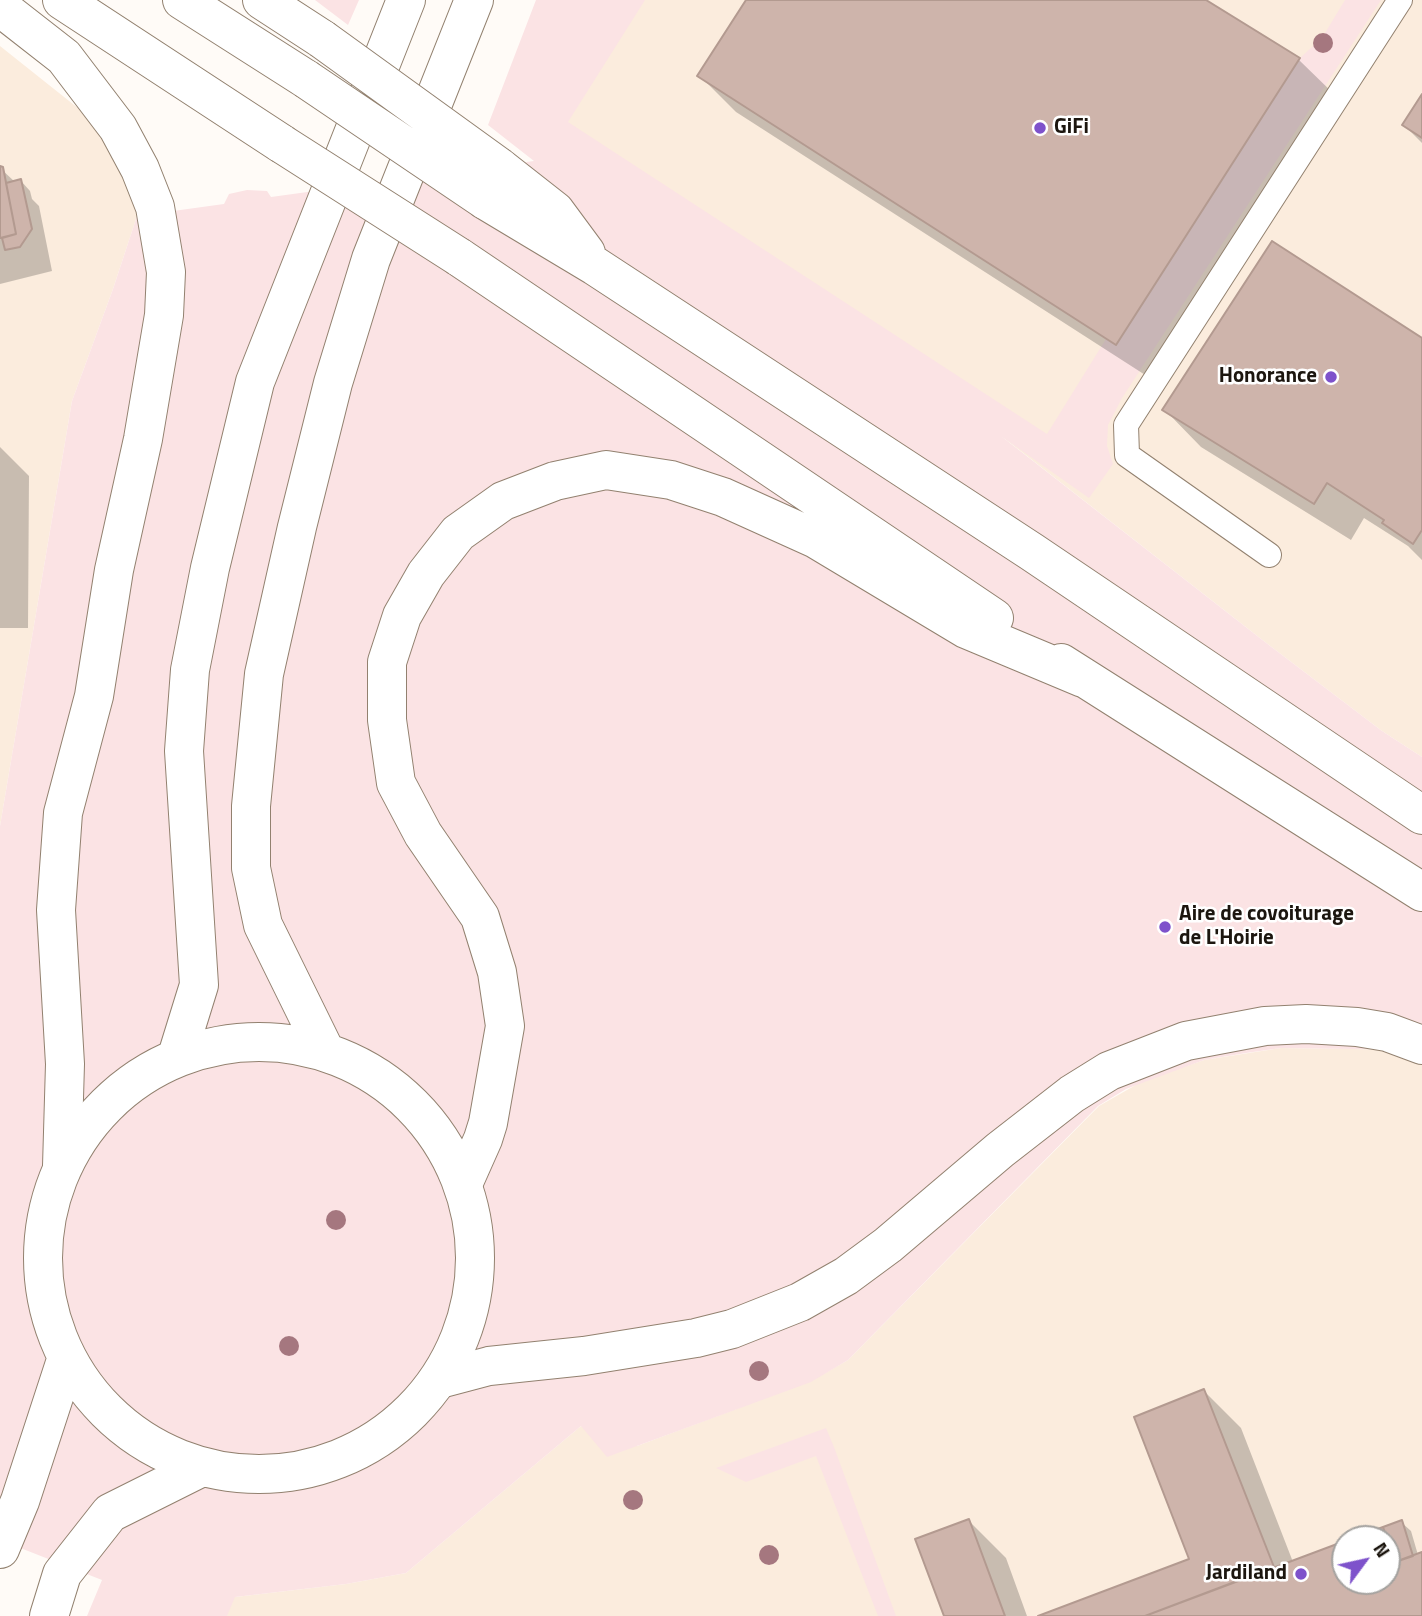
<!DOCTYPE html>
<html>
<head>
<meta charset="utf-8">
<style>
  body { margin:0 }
  #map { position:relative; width:1422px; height:1616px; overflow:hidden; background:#fffbf7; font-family:"Titillium Web",sans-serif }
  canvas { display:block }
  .north { position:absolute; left:1331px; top:1525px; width:70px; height:70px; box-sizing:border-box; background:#fff; border:2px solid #a4a29f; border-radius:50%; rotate:57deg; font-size:19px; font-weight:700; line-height:28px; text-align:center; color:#1c160f }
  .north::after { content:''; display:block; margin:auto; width:24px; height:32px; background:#7e52cb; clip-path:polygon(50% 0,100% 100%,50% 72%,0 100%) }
</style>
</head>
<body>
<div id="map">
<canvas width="1422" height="1616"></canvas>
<div class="north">N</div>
</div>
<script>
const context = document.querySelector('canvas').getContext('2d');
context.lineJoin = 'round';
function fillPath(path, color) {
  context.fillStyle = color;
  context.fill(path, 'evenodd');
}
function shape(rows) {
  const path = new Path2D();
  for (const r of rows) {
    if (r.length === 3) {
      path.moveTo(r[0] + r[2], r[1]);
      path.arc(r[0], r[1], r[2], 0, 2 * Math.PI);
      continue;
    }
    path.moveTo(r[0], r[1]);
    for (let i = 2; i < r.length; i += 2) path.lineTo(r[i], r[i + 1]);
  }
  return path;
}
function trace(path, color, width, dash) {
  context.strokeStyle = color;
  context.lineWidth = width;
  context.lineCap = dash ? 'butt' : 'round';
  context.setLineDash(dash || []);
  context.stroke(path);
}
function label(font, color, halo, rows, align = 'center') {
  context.font = font + ' "Titillium Web",sans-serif';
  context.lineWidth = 5;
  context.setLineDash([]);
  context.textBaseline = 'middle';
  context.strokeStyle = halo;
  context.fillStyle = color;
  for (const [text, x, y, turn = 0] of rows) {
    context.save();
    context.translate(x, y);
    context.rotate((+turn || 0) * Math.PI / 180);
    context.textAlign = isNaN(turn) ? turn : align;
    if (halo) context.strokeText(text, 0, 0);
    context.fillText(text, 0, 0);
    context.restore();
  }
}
fillPath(shape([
  [643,0,1422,0,1422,757,1382,731,1265,642,977,417,567,122],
  [0,46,98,124,123,169,137,216,113,289,72,401,0,826],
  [1281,1048,1422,1050,1422,1616,160,1616,235,1597,346,1584,406,1573,581,1426,637,1446,811,1381,848,1360,1099,1106,1141,1082,1204,1060],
  [1345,1539,1387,1539,1387,1581,1345,1581]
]), '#fbecdd');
fillPath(shape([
  [315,0,359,0,348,25],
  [536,0,645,0,568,122,1047,434,1106,339,1116,344,1300,58,1322,38,1345,0,1381,0,1122,398,1108,425,1107,446,1113,464,1089,498,1001,436,1265,642,1382,731,1422,757,1422,1050,1281,1048,1246,1053,1204,1060,1126,1089,1098,1106,848,1360,811,1382,607,1457,581,1426,406,1573,346,1584,235,1597,227,1616,87,1616,102,1580,0,1540,0,826,72,401,113,289,137,216,224,204,229,194,247,190,267,191,271,197,534,161,488,125],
  [826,1428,834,1447,896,1616,878,1616,816,1456,746,1482,716,1468]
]), '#fbe3e4');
fillPath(shape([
  [748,0,1203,0,1299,60,1336,96,1153,380,736,112,699,75],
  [1422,97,1422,143,1404,125],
  [0,168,15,182,21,181,30,191,32,199,39,206,52,271,0,284],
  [1422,340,1422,560,1408,546,1364,518,1351,540,1201,447,1165,410],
  [0,447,29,476,28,628,0,628],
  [1204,1391,1241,1428,1293,1562,1345,1543,1345,1581,1387,1581,1387,1539,1356,1539,1401,1522,1411,1531,1418,1555,1422,1554,1422,1616,1043,1616,1191,1560],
  [969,1521,1006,1558,1027,1616,946,1616]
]), '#0003');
const building = shape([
  [746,0,1206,0,1300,58,1116,345,697,76,746,0],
  [1422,94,1422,138,1402,125,1422,94],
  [0,166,3,167,16,234,0,238,0,166],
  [21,179,32,229,20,247,5,250,2,238,16,234,6,183,21,179],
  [1272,241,1422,338,1422,530,1413,544,1382,523,1384,520,1327,483,1314,504,1162,410,1272,241],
  [1204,1389,1274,1567,1145,1616,1038,1616,1189,1559,1134,1417,1204,1389],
  [969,1519,1005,1616,944,1616,915,1539,969,1519],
  [1402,1520,1413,1556,1395,1562,1383,1527,1402,1520],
  [1383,1527,1387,1539,1351,1539,1383,1527],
  [1387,1539,1395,1562,1422,1552,1422,1616,1145,1616,1345,1541,1345,1581,1387,1581,1387,1539]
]);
fillPath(building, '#ceb4ab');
trace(building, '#b39a90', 2);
const lane = shape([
  [1269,555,1127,455,1126,425,1400,0]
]);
const street = shape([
  [440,1379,489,1366,584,1356,696,1338,732,1329,800,1302,846,1276,888,1245,1000,1150,1072,1094,1109,1071,1186,1041,1265,1026,1306,1024,1357,1027,1387,1032,1422,1045]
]);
const secondary = shape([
  [259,1258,216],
  [325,1051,263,925,251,868,251,806,264,674,297,527,333,383,371,259,474,0],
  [177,1056,199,985,184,751,190,670,210,568,255,382,406,0],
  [0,1549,20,1501,67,1357],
  [49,1616,62,1574,110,1513,202,1467]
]);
const highway = shape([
  [62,0,282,144],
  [182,0,306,79],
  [262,0,322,39],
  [0,7,64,57,118,128,140,169,155,207,166,272,164,315,143,439,114,570,94,696,63,813,56,910,65,1064,62,1166],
  [499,167,555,211,586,253],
  [485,200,595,266,1032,552,1422,815],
  [459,257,994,618],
  [1061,663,1422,892],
  [463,1184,483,1139,488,1123,505,1026,497,972,480,917,423,834,396,783,387,720,387,662,402,616,426,574,458,533,503,501,555,481,606,470,671,480,723,497,816,539,966,629,1083,678]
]);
trace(lane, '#92816f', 26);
trace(street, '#92816f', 40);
trace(secondary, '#92816f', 40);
trace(highway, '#92816f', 40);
trace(lane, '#fff', 24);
trace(street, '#fff', 38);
trace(secondary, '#fff', 38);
trace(highway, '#fff', 38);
const highwayBridge = shape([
  [322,39,499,167],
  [306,79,485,200],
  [282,144,459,257]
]);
trace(highwayBridge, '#92816f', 40, []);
trace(highwayBridge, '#fff', 38);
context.fillStyle = '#a5777f';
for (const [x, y] of [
  [1323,43],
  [336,1220],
  [289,1346],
  [759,1371],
  [633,1500],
  [769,1555]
]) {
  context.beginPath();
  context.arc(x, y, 10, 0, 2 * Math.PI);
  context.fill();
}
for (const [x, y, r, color] of [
  [1040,128,7,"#7e52cb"],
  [1331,377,7,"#7e52cb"],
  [1165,927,7,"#7e52cb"],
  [1301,1574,7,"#7e52cb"]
]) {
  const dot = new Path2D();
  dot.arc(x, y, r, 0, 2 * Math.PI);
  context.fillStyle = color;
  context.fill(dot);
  trace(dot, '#fff', 2.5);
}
label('bold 21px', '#1c160f', '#fff', [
  ["GiFi",1054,128],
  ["Honorance",1317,377,"right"],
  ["Aire de covoiturage",1179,915],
  ["de L'Hoirie",1179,939],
  ["Jardiland",1287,1574,"right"]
], 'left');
</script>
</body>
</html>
